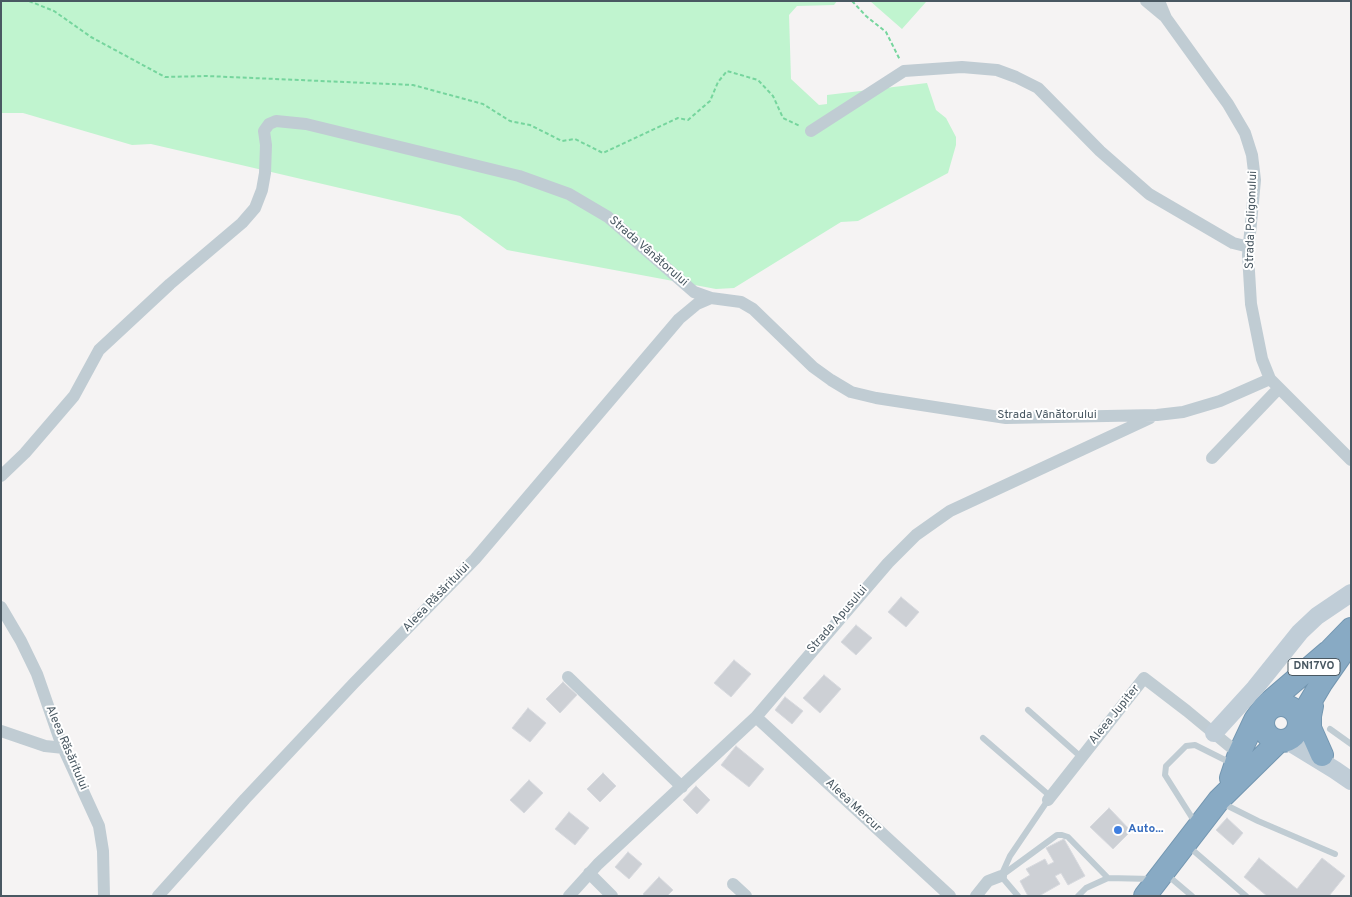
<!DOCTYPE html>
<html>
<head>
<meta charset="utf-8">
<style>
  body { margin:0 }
  #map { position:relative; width:1352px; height:897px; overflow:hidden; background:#f5f3f3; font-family:Overpass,sans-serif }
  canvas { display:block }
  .frame { position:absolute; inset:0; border:2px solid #495862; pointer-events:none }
</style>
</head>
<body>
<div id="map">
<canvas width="1352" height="897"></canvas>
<div class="frame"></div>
</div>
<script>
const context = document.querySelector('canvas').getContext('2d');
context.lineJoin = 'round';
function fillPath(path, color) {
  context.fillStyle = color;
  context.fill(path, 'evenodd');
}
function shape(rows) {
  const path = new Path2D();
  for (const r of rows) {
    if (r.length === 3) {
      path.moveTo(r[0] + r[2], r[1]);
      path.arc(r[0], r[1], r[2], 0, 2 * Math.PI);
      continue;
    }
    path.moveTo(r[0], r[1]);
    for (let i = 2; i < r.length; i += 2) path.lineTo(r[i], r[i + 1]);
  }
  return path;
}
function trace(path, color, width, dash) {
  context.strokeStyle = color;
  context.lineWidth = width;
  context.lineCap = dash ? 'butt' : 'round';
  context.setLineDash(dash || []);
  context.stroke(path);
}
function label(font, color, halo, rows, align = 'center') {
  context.font = font + ' Overpass,sans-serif';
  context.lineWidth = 4;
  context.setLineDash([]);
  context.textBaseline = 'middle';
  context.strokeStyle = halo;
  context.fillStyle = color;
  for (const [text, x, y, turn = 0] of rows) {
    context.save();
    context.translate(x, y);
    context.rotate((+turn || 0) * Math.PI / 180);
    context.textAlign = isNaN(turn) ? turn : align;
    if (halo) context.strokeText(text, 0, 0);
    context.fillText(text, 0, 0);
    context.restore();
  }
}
fillPath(shape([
  [1,1,837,1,834,5,797,6,789,15,791,79,819,105,827,104,827,95,927,83,936,110,946,118,956,137,956,145,948,173,858,221,841,222,734,288,716,289,507,250,460,216,151,144,132,145,23,113,1,113],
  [870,1,926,1,926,2,902,29]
]), '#c0f4cf');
const building = shape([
  [901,597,919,612,906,627,888,612,901,597],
  [856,625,872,638,856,655,841,642,856,625],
  [734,660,751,674,731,697,714,683,734,660],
  [824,675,841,689,820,713,803,698,824,675],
  [563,682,577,695,560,713,546,699,563,682],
  [785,697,803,711,792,724,775,710,785,697],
  [528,708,546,723,530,742,512,728,528,708],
  [736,746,764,769,749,787,721,765,736,746],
  [603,773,616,786,600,802,587,789,603,773],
  [529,780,543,793,524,813,510,800,529,780],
  [696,786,710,800,697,814,683,800,696,786],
  [1109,808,1131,831,1113,849,1090,827,1109,808],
  [569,812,589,828,575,845,555,829,569,812],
  [1227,818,1243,833,1233,845,1216,830,1227,818],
  [1064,839,1085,876,1068,885,1061,873,1055,876,1060,884,1039,896,1028,896,1020,881,1030,875,1026,869,1045,859,1048,865,1054,862,1046,848,1064,839],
  [628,852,642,864,629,879,615,867,628,852],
  [1259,858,1297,889,1322,858,1345,876,1329,896,1267,896,1244,877,1259,858],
  [659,877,673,890,667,896,645,896,643,894,659,877]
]);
fillPath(building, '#cdd0d5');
trace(building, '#d7d9de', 1);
const highway = shape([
  [1318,663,1351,629],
  [1281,723,18],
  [1312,706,1310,716,1310,728,1322,755],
  [1299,721,1322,682,1343,652],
  [1231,778,1239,754,1255,720,1265,706,1328,652],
  [1145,896,1219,800,1279,741]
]);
trace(highway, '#7396b0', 24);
trace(shape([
  [29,1,54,11,91,37,165,77,207,76,413,85,483,104,510,121,530,125,562,141,575,139,603,153,678,118,688,120,710,101,718,82,727,71,758,80,773,96,783,118,800,126],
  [852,1,866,16,886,32,900,60]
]), '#75d59d', 2, [4, 2.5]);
trace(shape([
  [1028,710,1081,757],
  [1330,729,1351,744],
  [983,738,1050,796],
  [1222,803,1258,821,1335,854],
  [1196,824,1165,775,1166,766,1186,746,1195,745,1231,763],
  [1188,846,1246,896],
  [1166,874,1192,896],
  [1001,876,1057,835,1062,835,1068,837,1108,878],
  [1018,896,1001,876,1010,856,1048,800],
  [1078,896,1086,888,1108,878,1152,879]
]), '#c0ccd3', 6);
trace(shape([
  [1146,1,1164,16],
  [1159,1,1166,18,1228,104,1245,133,1252,155,1255,180,1248,255,1251,304,1262,359,1270,379,1351,460],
  [811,131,904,71,962,67,997,70,1016,77,1038,88,1100,151,1149,194,1233,243,1249,247],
  [1212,458,1279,388],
  [1,476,25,453,74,396,99,350,170,284,242,223,255,208,262,190,265,173,266,145,264,131,269,124,276,121,306,124,519,176,569,194,608,217,694,292,711,298,741,302,753,309,813,367,831,380,851,392,876,398,1006,418,1157,415,1183,412,1220,401,1270,379],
  [1,607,21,641,37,674,61,743,99,826,103,851,104,896],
  [568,677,682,787],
  [756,717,950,896],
  [1,731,45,746,64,748],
  [1048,800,1144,678,1187,711,1239,754],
  [589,873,612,896],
  [733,884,746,896],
  [158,896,245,799,354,683,475,559,679,319,697,304,711,298],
  [569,896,598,864,756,717,888,563,916,535,950,511,1150,418],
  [976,896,988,881,1001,876]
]), '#c0ccd3', 12);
trace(shape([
  [1214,733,1255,688,1300,632,1317,616,1351,593],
  [1286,740,1335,770,1351,781]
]), '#c0cdd7', 18);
trace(highway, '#88aac4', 22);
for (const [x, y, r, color] of [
  [1118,830,5,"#3f7fe0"]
]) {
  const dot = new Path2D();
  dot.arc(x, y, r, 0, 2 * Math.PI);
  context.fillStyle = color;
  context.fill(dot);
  trace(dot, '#fff', 2);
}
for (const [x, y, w] of [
  [1314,667,52]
]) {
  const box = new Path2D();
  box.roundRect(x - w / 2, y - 8.5, w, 17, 4);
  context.fillStyle = '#fff';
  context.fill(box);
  trace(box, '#495862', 1);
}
label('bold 11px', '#495862', null, [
  ["DN17VO",1314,667]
]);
label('12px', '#495862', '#fff', [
  ["Strada Poligonului",1252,220,-88],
  ["Strada Vânătorului",648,252,41],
  ["Strada Vânătorului",1047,416],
  ["Aleea Răsăritului",437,598,-46],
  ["Strada Apusului",838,620,-49],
  ["Aleea Jupiter",1115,715,-51],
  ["Aleea Răsăritului",66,748,67],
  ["Aleea Mercur",853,806,43]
]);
label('bold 12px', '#366cbe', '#fff', [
  ["Auto...",1128,830]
], 'left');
</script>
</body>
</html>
